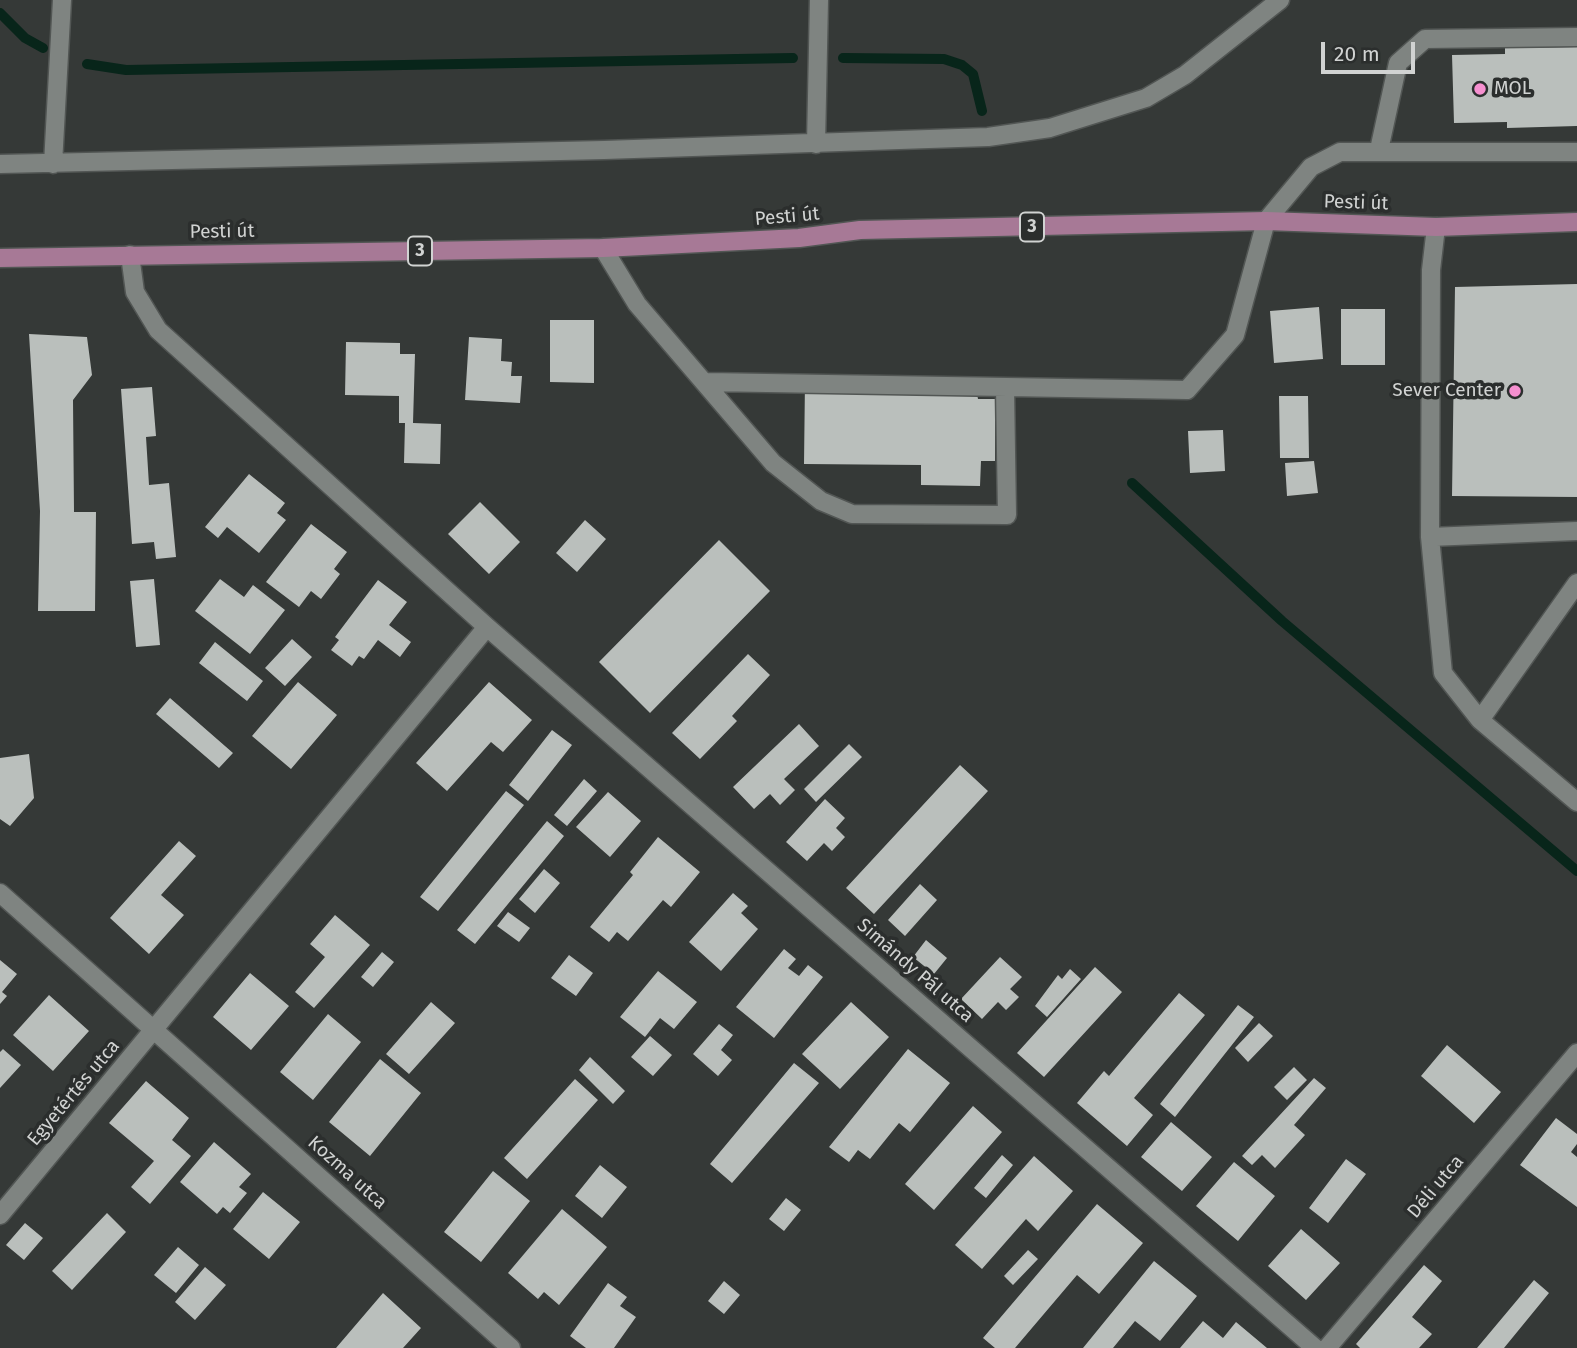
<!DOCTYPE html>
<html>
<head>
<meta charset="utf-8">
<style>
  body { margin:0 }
  #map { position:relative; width:1577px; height:1348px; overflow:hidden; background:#353937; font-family:"Fira Sans",sans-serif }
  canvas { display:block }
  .scale { position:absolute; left:1321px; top:42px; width:94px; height:32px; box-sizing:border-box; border:4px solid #d1d3d2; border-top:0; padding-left:9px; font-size:21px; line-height:24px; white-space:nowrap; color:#d1d3d2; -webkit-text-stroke:5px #2b2e2d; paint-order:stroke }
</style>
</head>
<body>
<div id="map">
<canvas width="1577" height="1348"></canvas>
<div class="scale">20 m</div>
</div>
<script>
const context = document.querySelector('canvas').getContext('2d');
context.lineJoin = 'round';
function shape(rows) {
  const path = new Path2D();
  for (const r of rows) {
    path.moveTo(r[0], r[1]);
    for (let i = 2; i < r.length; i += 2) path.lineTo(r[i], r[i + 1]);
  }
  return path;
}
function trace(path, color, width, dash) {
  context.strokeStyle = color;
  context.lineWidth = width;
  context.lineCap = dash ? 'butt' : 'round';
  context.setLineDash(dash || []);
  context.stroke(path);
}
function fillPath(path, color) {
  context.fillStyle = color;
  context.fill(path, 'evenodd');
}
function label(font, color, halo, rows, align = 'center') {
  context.font = font + ' "Fira Sans",sans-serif';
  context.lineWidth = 7;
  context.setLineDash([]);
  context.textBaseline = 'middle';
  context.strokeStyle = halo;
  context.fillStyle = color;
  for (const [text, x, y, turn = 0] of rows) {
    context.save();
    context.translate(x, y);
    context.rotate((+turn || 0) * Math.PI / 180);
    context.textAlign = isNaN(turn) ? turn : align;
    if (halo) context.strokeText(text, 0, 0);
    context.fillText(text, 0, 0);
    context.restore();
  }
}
trace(shape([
  [0,13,25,38,43,48],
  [843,58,944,59,962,65,973,74,982,111],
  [87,64,126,70,793,58],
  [1132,483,1282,621,1577,871]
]), '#08251a', 10);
fillPath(shape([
  [1577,47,1577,126,1507,128,1507,122,1454,123,1452,55,1505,54,1505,48],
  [1577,284,1577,497,1452,496,1455,287],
  [1319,307,1323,359,1274,363,1270,311],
  [1341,309,1385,309,1385,365,1341,365],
  [550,320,594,320,594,383,550,382],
  [29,334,87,337,92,375,73,400,74,512,96,512,95,611,38,611,40,511],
  [469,337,502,339,501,361,512,362,511,376,522,376,520,403,465,400],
  [346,342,400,343,400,354,415,354,413,423,441,424,440,464,404,463,405,423,399,423,399,396,345,395],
  [805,380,977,394,978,399,995,399,995,461,981,461,980,486,921,485,921,465,804,464],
  [152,387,156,436,146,437,149,485,169,483,176,557,156,559,154,542,132,544,121,389],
  [1279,396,1308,396,1309,458,1280,458],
  [1223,430,1225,471,1190,473,1188,431],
  [1314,461,1318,493,1287,496,1285,463],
  [249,474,285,503,277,513,286,520,259,553,227,527,218,538,205,527],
  [480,502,520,542,489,574,448,534],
  [585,520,606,539,577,572,556,553],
  [311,524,347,552,334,569,340,574,321,599,311,591,299,607,266,582],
  [719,540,770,591,650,713,599,662],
  [154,579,160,645,136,647,130,581],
  [220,579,244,597,253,585,285,610,250,654,195,611],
  [378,580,407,602,389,625,411,642,400,657,378,640,364,659,359,656,352,666,331,650,339,640,335,637],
  [292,639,312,657,285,686,265,668],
  [215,642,263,681,247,701,199,663],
  [748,654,770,675,732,716,737,721,700,759,672,733],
  [298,682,337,715,291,769,252,736],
  [489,682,532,720,503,752,491,742,447,791,416,763],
  [170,698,233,753,219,768,156,714],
  [799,724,819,746,784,779,795,790,780,805,770,794,754,809,733,787],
  [552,730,572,745,528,801,509,785],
  [849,744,862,757,816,802,804,789],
  [29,754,34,798,10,826,0,819,0,758],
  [960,765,988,791,874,914,846,888],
  [584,779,597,791,567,826,554,815],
  [506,791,524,805,438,911,420,897],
  [608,792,641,821,610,857,576,827],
  [825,799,845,818,836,828,845,837,832,851,824,843,807,861,786,842],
  [547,821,564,836,475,944,457,930],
  [658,837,700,872,671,907,663,900,628,941,617,932,609,942,590,927,633,875,630,872],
  [179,841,196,856,161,895,184,915,149,954,110,918],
  [544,869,560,883,535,913,519,899],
  [920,884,937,900,905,936,888,920],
  [733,893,748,906,741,913,758,929,721,971,689,942],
  [508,912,530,928,519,942,497,926],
  [335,915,370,945,314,1008,295,992,325,957,310,944],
  [926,940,947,958,934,974,913,957],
  [784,949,796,959,788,968,799,976,808,965,823,977,774,1038,736,1007],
  [382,952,394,962,373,987,361,977],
  [569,955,593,973,576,996,551,978],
  [1000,957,1022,977,1010,989,1019,997,1006,1010,998,1002,982,1019,961,999],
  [0,960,17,974,2,992,7,996,0,1004],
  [1095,967,1122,992,1044,1077,1017,1053],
  [1070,969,1081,979,1047,1017,1035,1006,1058,975,1062,979],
  [658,971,697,1002,674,1029,660,1018,645,1037,620,1017],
  [250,973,289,1006,251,1050,213,1017],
  [1179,993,1205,1015,1134,1098,1153,1115,1127,1146,1077,1103,1104,1071,1109,1076],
  [49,995,89,1031,53,1071,13,1035],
  [431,1002,455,1023,409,1074,386,1054],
  [851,1002,889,1037,840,1089,802,1054],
  [1238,1005,1254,1017,1175,1117,1160,1104],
  [328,1014,361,1042,313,1100,280,1072],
  [1259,1023,1273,1036,1248,1062,1235,1048],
  [719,1024,733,1035,721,1050,732,1060,718,1076,693,1054],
  [650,1036,672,1055,653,1076,631,1057],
  [1447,1045,1501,1092,1474,1123,1421,1076],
  [3,1049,21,1065,0,1088,0,1052],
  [908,1049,950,1083,910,1132,899,1123,870,1159,858,1150,849,1162,829,1147],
  [590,1057,625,1091,613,1104,579,1070],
  [380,1059,421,1093,370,1156,329,1122],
  [794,1063,819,1083,732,1183,710,1164],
  [1294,1067,1307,1080,1287,1100,1274,1087],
  [1314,1078,1326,1088,1294,1125,1305,1135,1275,1168,1262,1155,1252,1165,1242,1156],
  [575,1079,598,1100,527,1179,504,1158],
  [146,1081,189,1118,172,1140,191,1156,150,1204,131,1187,154,1161,109,1123],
  [973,1106,1002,1132,934,1210,905,1184],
  [1556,1118,1577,1134,1577,1144,1571,1152,1577,1157,1577,1207,1520,1165],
  [1171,1122,1212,1157,1182,1191,1141,1157],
  [214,1142,251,1174,239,1187,247,1193,230,1213,223,1207,217,1214,180,1182],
  [1002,1155,1013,1165,986,1198,974,1188],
  [1034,1156,1073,1191,1038,1231,1026,1219,982,1269,955,1245],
  [1346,1159,1366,1174,1328,1223,1309,1208],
  [1234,1162,1275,1196,1238,1241,1196,1206],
  [600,1165,627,1187,602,1218,575,1196],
  [493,1171,530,1201,481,1262,444,1232],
  [263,1192,300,1222,269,1259,233,1229],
  [786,1198,801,1210,784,1231,769,1219],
  [1097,1204,1143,1243,1099,1294,1077,1275,1015,1348,995,1348,983,1338],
  [562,1209,607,1247,559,1305,544,1292,538,1299,508,1273],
  [107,1213,126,1232,72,1290,52,1271],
  [25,1223,43,1238,24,1260,6,1245],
  [1301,1229,1340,1263,1306,1300,1268,1266],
  [178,1247,199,1265,176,1293,154,1275],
  [1028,1250,1038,1259,1013,1285,1004,1276],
  [1154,1261,1197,1296,1160,1341,1135,1321,1113,1348,1083,1348],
  [1424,1265,1442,1281,1412,1317,1432,1334,1419,1348,1360,1348,1356,1344],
  [205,1267,226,1285,195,1320,175,1302],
  [1534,1280,1549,1293,1504,1348,1477,1348],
  [724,1281,740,1295,724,1314,708,1301],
  [608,1283,627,1297,620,1306,636,1317,614,1348,586,1348,570,1336],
  [383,1293,421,1328,403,1348,336,1348],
  [1203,1321,1223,1338,1236,1322,1267,1348,1180,1348]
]), '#babfbc');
const minor = shape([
  [816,144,819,0],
  [1379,150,1398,63,1425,39,1577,37],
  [0,164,604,150,988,137,1050,128,1146,98,1185,75,1280,0],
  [53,164,62,0],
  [1436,227,1431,270,1430,537,1443,673,1480,720,1577,583],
  [603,248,637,304,773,463,821,501,852,514,1007,515,1005,388],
  [130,255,135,292,158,330,487,627,1315,1348],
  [707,382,1187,390,1235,335,1266,221,1311,167,1340,152,1577,152],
  [1430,537,1577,531],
  [1480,720,1577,802],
  [0,893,511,1348],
  [0,1215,487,627],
  [1327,1348,1577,1053]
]);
const major = shape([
  [0,258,603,248,799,238,860,230,1266,221,1436,227,1577,222]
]);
trace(minor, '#525654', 21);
trace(major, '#525654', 21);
trace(minor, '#7f8481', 18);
trace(major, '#a77996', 18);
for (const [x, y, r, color] of [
  [1480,89,7,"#f690d0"],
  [1515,391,7,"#f690d0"]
]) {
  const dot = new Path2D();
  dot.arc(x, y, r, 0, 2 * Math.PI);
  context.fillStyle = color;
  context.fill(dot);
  trace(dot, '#2b2e2d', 2.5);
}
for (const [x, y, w] of [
  [1032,227,24],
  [420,251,24]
]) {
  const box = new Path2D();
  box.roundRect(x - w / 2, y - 14.5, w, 29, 5);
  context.fillStyle = '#2b2e2d';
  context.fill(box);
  trace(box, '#d1d3d2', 2);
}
label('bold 18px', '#d1d3d2', null, [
  ["3",1032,227],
  ["3",420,251]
]);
label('19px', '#d1d3d2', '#2b2e2d', [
  ["MOL",1494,89],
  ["Sever Center",1501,391,"right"]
], 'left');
label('19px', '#d1d3d2', '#2b2e2d', [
  ["Pesti út",1356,203,2],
  ["Pesti út",787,217,-5],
  ["Pesti út",222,232,-1],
  ["Simándy Pál utca",915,971,41],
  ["Egyetértés utca",74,1093,-50],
  ["Kozma utca",347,1173,42],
  ["Déli utca",1436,1187,-50]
]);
</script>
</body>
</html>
